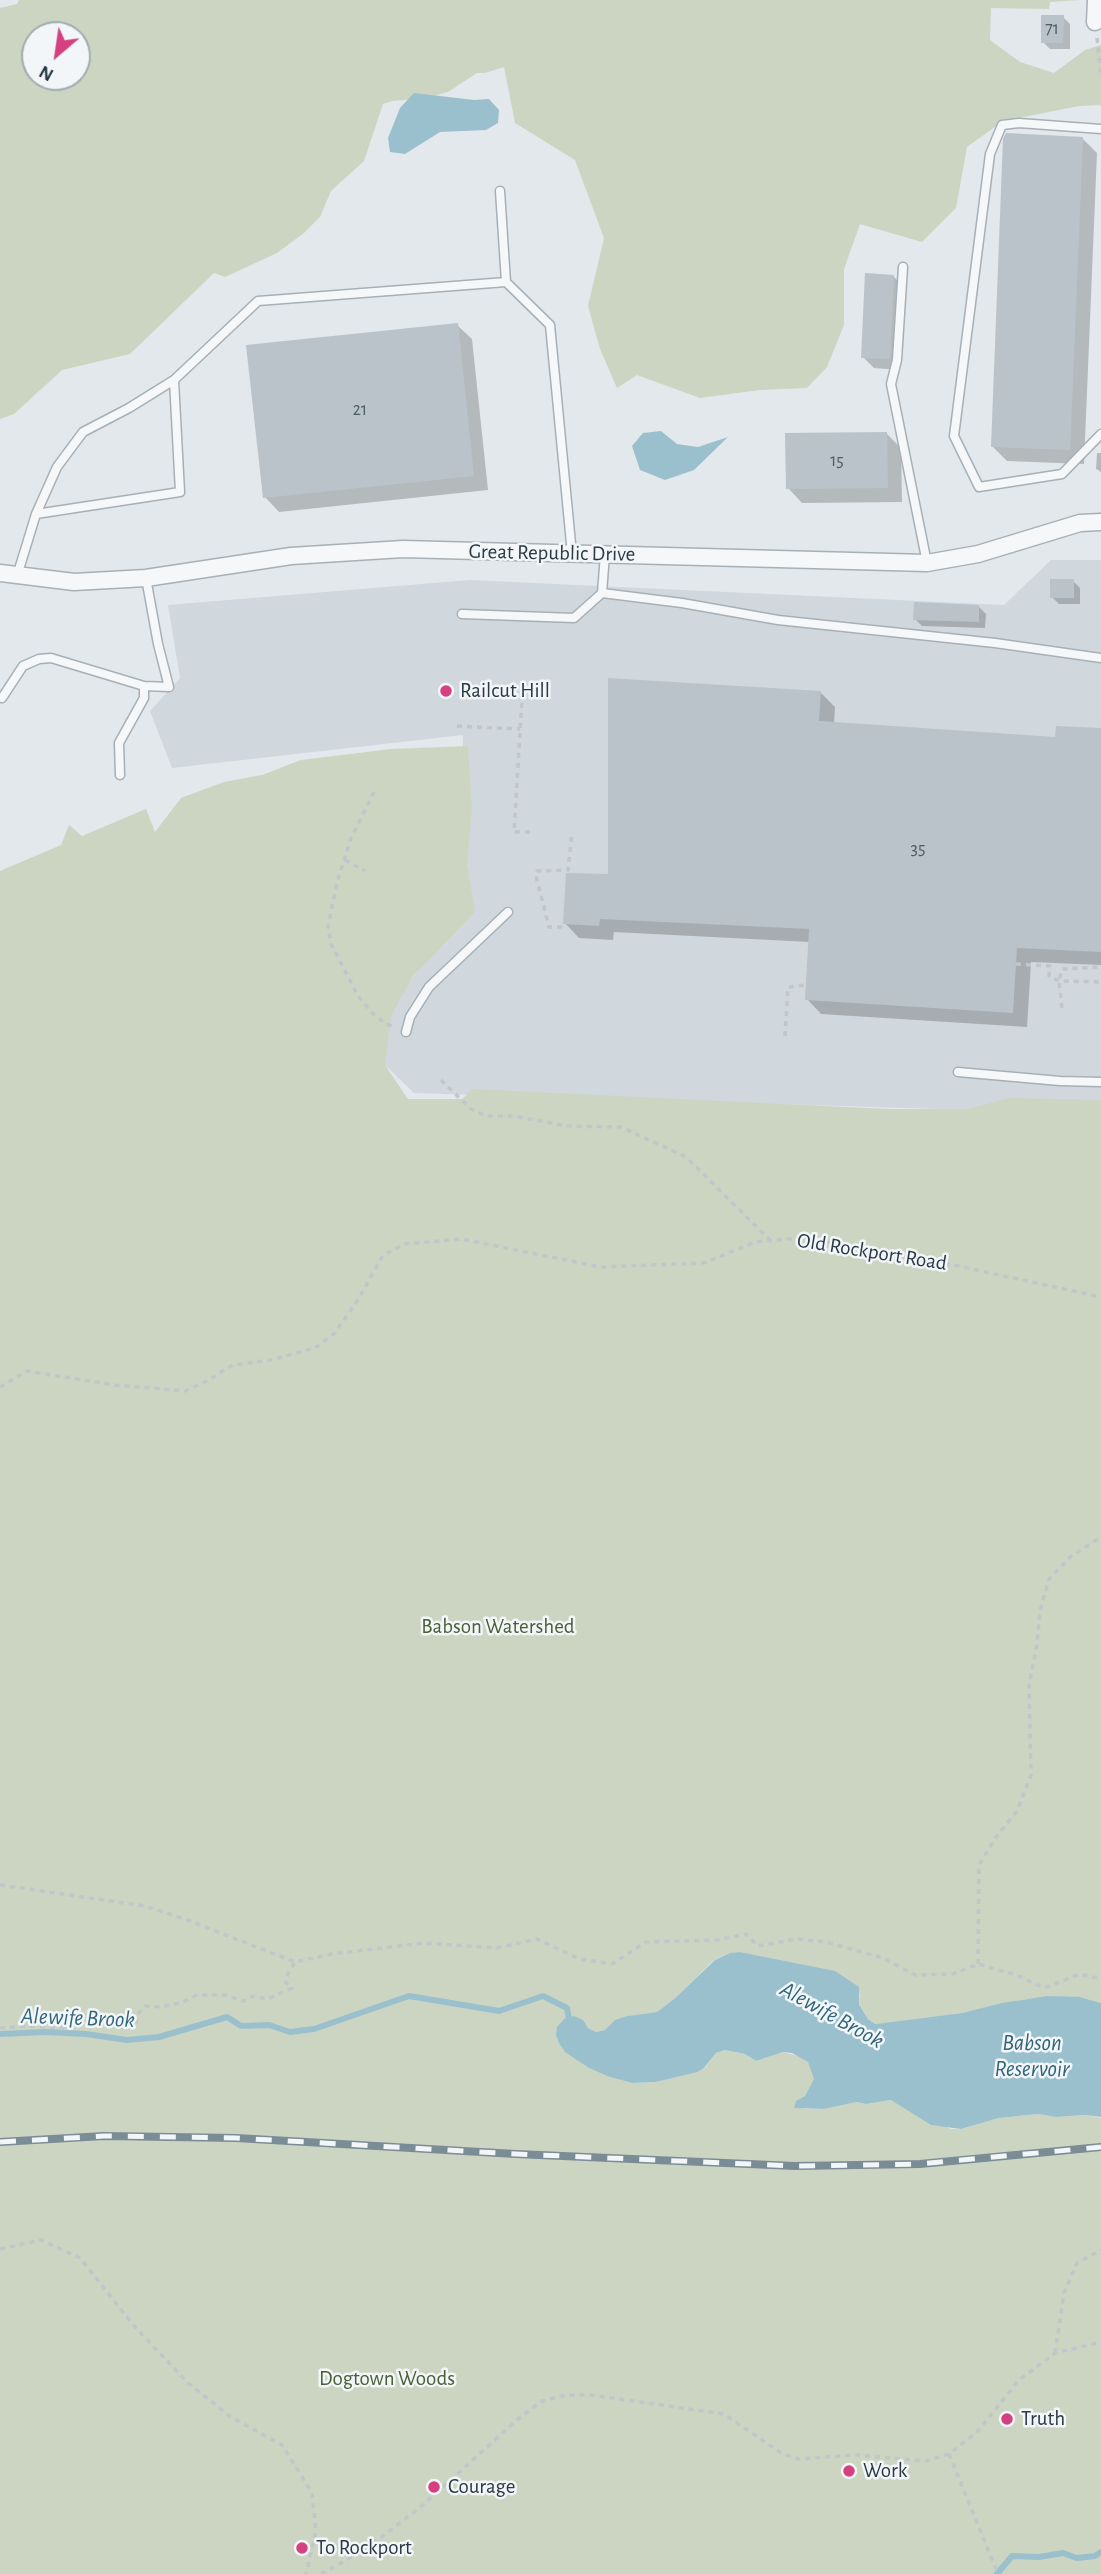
<!DOCTYPE html>
<html>
<head>
<meta charset="utf-8">
<style>
  body { margin:0 }
  #map { position:relative; width:1101px; height:2574px; overflow:hidden; background:#e2e8eb; font-family:"Alegreya Sans",sans-serif }
  canvas { display:block }
  .north { position:absolute; left:21px; top:21px; width:70px; height:70px; box-sizing:border-box; background:#f2f6f8; border:2px solid #a2abb0; border-radius:50%; rotate:209deg; font-size:19px; font-weight:700; line-height:28px; text-align:center; color:#293a44 }
  .north::after { content:''; display:block; margin:auto; width:24px; height:32px; background:#d54180; clip-path:polygon(50% 0,100% 100%,50% 72%,0 100%) }
</style>
</head>
<body>
<div id="map">
<canvas width="1101" height="2574"></canvas>
<div class="north">N</div>
</div>
<script>
const context = document.querySelector('canvas').getContext('2d');
context.lineJoin = 'round';
function fillPath(path, color) {
  context.fillStyle = color;
  context.fill(path, 'evenodd');
}
function shape(rows) {
  const path = new Path2D();
  for (const r of rows) {
    path.moveTo(r[0], r[1]);
    for (let i = 2; i < r.length; i += 2) path.lineTo(r[i], r[i + 1]);
  }
  return path;
}
function trace(path, color, width, dash) {
  context.strokeStyle = color;
  context.lineWidth = width;
  context.lineCap = dash ? 'butt' : 'round';
  context.setLineDash(dash || []);
  context.stroke(path);
}
function label(font, color, halo, rows, align = 'center') {
  context.font = font + ' "Alegreya Sans",sans-serif';
  context.lineWidth = 5;
  context.setLineDash([]);
  context.textBaseline = 'middle';
  context.strokeStyle = halo;
  context.fillStyle = color;
  for (const [text, x, y, turn = 0] of rows) {
    context.save();
    context.translate(x, y);
    context.rotate((+turn || 0) * Math.PI / 180);
    context.textAlign = isNaN(turn) ? turn : align;
    if (halo) context.strokeText(text, 0, 0);
    context.fillText(text, 0, 0);
    context.restore();
  }
}
fillPath(shape([
  [1051,560,1101,560,1101,1114,414,1093,360,1041,462,917,463,735,172,768,150,711,180,678,168,605,470,580,1004,605]
]), '#d0d8dd');
fillPath(shape([
  [19,0,1080,0,1050,2,1049,9,991,8,990,40,1020,62,1054,73,1085,50,1101,45,1101,105,1079,106,1003,121,967,147,956,208,922,242,860,224,844,269,844,325,827,367,807,388,760,390,700,398,637,375,617,388,600,349,588,306,604,238,575,160,515,123,504,67,485,73,477,73,448,92,426,98,392,101,383,104,364,161,331,191,320,217,304,233,277,253,225,277,214,273,130,354,62,370,14,414,0,419,0,8,17,4],
  [35,35,77,35,77,77,35,77],
  [468,746,472,809,467,864,475,912,413,976,391,1016,385,1065,408,1099,462,1099,473,1089,888,1109,968,1109,1010,1098,1101,1100,1101,2003,1080,1997,1025,1999,962,2013,875,2024,868,2019,859,2003,860,1994,793,1963,740,1952,730,1953,714,1960,674,1999,657,2012,627,2016,605,2030,596,2032,588,2028,610,2077,632,2083,656,2082,687,2074,705,2068,716,2053,725,2050,745,2054,756,2061,783,2052,801,2057,808,2062,813,2071,814,2079,805,2097,804,2109,824,2109,857,2102,866,2104,891,2100,951,2129,961,2129,999,2118,1038,2114,1056,2117,1085,2115,1101,2118,1101,2574,0,2574,0,871,61,845,69,825,82,836,146,809,155,832,181,798,224,782,262,775,301,760,391,749]
]), '#ccd5c2');
fillPath(shape([
  [414,93,474,100,489,99,499,110,498,123,486,130,440,132,405,154,390,152,388,138,400,108],
  [661,431,677,444,698,447,728,437,694,470,665,480,640,470,632,446,643,433],
  [740,1952,835,1971,859,1987,859,2004,868,2019,875,2024,962,2013,1002,2003,1047,1996,1080,1997,1101,2003,1101,2117,1085,2115,1056,2117,1038,2114,999,2118,961,2129,931,2125,891,2100,866,2104,857,2102,824,2109,794,2108,796,2101,805,2096,814,2079,808,2062,792,2053,783,2052,756,2061,745,2054,725,2050,716,2053,704,2068,697,2072,656,2082,632,2083,610,2077,589,2068,565,2052,559,2043,556,2035,557,2027,564,2019,574,2016,583,2020,588,2028,596,2032,605,2030,615,2020,627,2016,657,2012,674,1999,715,1960,730,1953]
]), '#9bc0cd');
fillPath(shape([
  [1063,17,1070,24,1070,49,1050,49,1043,42],
  [1083,139,1097,153,1084,464,1007,461,992,446],
  [893,276,904,287,900,370,874,368,863,357],
  [457,325,472,339,488,490,279,512,265,497],
  [887,434,901,448,902,502,802,503,788,488],
  [1097,453,1101,453,1101,472,1096,469],
  [1073,581,1080,588,1080,604,1059,604,1052,597],
  [979,607,986,614,985,628,922,626,915,619],
  [820,692,835,707,834,724,1057,738,1101,730,1101,965,1031,962,1027,1027,821,1014,807,999,810,942,614,932,613,940,579,938,565,923,610,875]
]), '#0003');
trace(shape([
  [0,2034,45,2032,86,2034,127,2040,159,2037,227,2017,241,2026,269,2025,290,2032,314,2029,409,1996,499,2011,543,1996,567,2008,570,2025],
  [997,2574,1012,2556,1039,2557,1063,2553,1077,2558,1095,2556,1101,2552]
]), '#9bc0cd', 6);
fillPath(shape([
  [1041,15,1064,15,1063,43,1041,43],
  [1006,133,1083,137,1070,450,991,447,1003,139],
  [865,273,894,275,890,359,861,358],
  [458,323,474,476,263,498,246,345],
  [887,432,888,488,786,489,785,433],
  [1050,579,1074,579,1074,598,1050,598],
  [914,602,979,605,979,622,913,620],
  [608,678,821,691,819,721,1055,737,1056,726,1101,728,1101,952,1017,948,1013,1013,805,1000,809,929,600,919,599,926,563,924,566,873,608,874]
]), '#b9c3c9');
const service = shape([
  [1101,129,1019,123,1002,125,990,154,954,436,979,487,1062,474,1101,434],
  [903,267,897,360,891,384,927,563],
  [506,282,550,325,572,554],
  [36,514,57,467,83,432,129,408,174,380],
  [17,576,36,514,180,492,174,380,258,301,506,282,500,191],
  [602,593,682,603,778,620,995,643,1101,658],
  [462,614,574,618,602,593,605,554],
  [2,698,23,666,39,659,51,658,144,686,169,687,158,644,146,578],
  [120,775,119,743,144,698,144,686],
  [406,1032,410,1017,429,987,508,912],
  [958,1072,1060,1081,1101,1082]
]);
const minor = shape([
  [1095,22,1096,0],
  [0,573,74,582,146,578,291,556,403,549,927,563,978,554,1080,523,1101,522]
]);
trace(service, '#a7b0b6', 11);
trace(minor, '#a7b0b6', 19);
trace(shape([
  [1097,38,1101,74],
  [523,683,514,832,530,832],
  [457,726,520,729],
  [374,792,351,838,337,883,328,926,331,944,358,996,371,1012,386,1024,395,1027],
  [345,860,365,871],
  [562,927,549,927,536,876,537,871,568,870,572,833],
  [1016,964,1050,966,1049,976,1059,981,1101,982],
  [1062,1008,1059,981,1062,969,1101,967],
  [785,1036,788,987,806,985],
  [441,1080,471,1109,487,1116,514,1116,566,1126,621,1127,686,1157,771,1241],
  [0,1387,27,1371,115,1385,185,1391,207,1381,233,1365,271,1360,315,1348,335,1333,359,1298,383,1255,405,1244,462,1239,600,1267,704,1263,755,1242,799,1238,903,1254,1101,1297],
  [0,1885,145,1906,185,1919,295,1962,331,1954,424,1943,497,1948,537,1939,580,1959,612,1964,646,1942,716,1940,746,1934,758,1946,797,1939,826,1942,883,1958,915,1975,953,1974,978,1964,1016,1975,1044,1988,1080,1974,1101,1979],
  [978,1964,979,1865,996,1837,1017,1811,1031,1775,1029,1685,1037,1644,1040,1611,1049,1579,1070,1557,1101,1537],
  [0,2028,26,2026,62,2028,95,2020,123,2028,136,2025,137,2015,145,2006,160,2007,181,2003,197,1995,224,1995,244,2001,253,1996,268,1999,292,1988,286,1983,286,1977,295,1962],
  [0,2249,41,2240,80,2258,135,2327,188,2383,231,2417,282,2445,312,2493,316,2531,306,2574],
  [1055,2353,1064,2293,1077,2263,1101,2250],
  [949,2454,998,2574],
  [321,2574,366,2549,423,2505,518,2419,542,2401,566,2395,591,2395,724,2414,781,2453,799,2459,856,2455,926,2461,949,2454,978,2431,1019,2380,1055,2353,1101,2342]
]), '#c0c6ca', 3.5, [5, 5]);
trace(service, '#f5f7f9', 8);
trace(minor, '#f5f7f9', 16);
const rail = shape([
  [0,2142,104,2136,236,2138,516,2154,795,2166,920,2164,1101,2147]
]);
trace(rail, '#7a8c95', 8);
trace(rail, '#f2f6f8', 5, [16]);
for (const [x, y, r, color] of [
  [446,691,7,"#d54180"],
  [1007,2419,7,"#d54180"],
  [849,2471,7,"#d54180"],
  [434,2487,7,"#d54180"],
  [302,2548,7,"#d54180"]
]) {
  const dot = new Path2D();
  dot.arc(x, y, r, 0, 2 * Math.PI);
  context.fillStyle = color;
  context.fill(dot);
  trace(dot, '#f2f6f8', 2.5);
}
label('18px', '#4d5c65', null, [
  ["71",1052,29],
  ["21",360,410],
  ["15",837,461],
  ["35",918,849]
]);
label('21px', '#293a44', '#f2f6f8', [
  ["Great Republic Drive",552,553,1],
  ["Old Rockport Road",872,1252,9]
]);
label('21px', '#293a44', '#f2f6f8', [
  ["Railcut Hill",460,691],
  ["Truth",1021,2419],
  ["Work",863,2471],
  ["Courage",448,2487],
  ["To Rockport",316,2548]
], 'left');
label('21px', '#496035', '#f2f6f8', [
  ["Babson Watershed",498,1627],
  ["Dogtown Woods",387,2379]
]);
label('italic 23px', '#30657a', '#f2f6f8', [
  ["Alewife Brook",832,2015,29],
  ["Alewife Brook",78,2018,2],
  ["Babson",1032,2043],
  ["Reservoir",1032,2069]
]);
</script>
</body>
</html>
